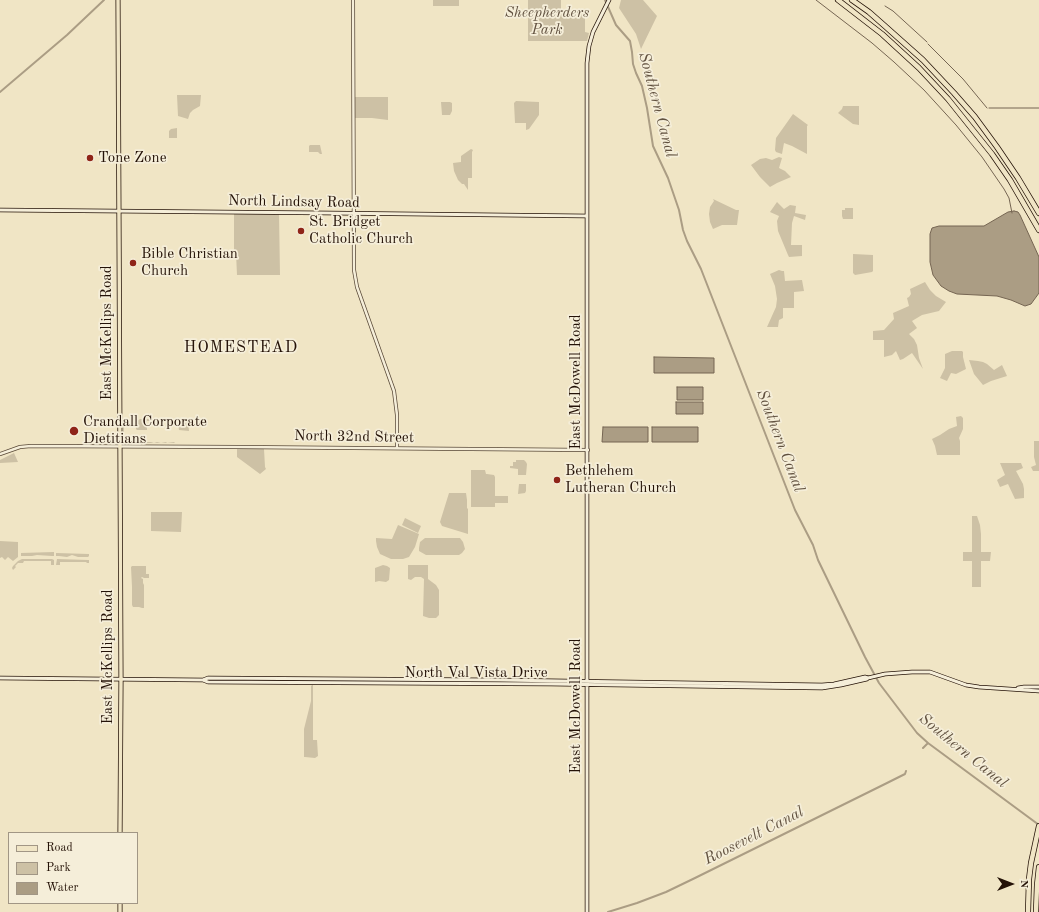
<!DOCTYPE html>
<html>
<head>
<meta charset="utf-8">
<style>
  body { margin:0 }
  #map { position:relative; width:1039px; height:912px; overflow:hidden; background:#f0e5c5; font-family:"Old Standard TT",serif }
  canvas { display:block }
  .legend { position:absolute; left:8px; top:832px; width:130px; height:72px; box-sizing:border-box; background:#f5eed9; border:1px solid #a19685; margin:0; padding:5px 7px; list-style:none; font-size:12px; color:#241207 }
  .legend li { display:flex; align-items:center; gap:8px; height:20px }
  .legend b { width:20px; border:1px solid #a19685 }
  .north { position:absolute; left:991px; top:864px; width:40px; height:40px; -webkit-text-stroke:3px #f5eed9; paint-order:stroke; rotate:90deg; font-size:11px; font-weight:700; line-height:16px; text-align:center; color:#241207 }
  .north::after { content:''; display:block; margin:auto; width:14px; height:18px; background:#241207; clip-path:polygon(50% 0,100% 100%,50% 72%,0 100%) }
</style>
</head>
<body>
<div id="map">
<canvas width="1039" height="912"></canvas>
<ul class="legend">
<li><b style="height:5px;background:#f0e5c5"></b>Road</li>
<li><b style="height:11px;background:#cdc1a5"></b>Park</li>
<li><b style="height:11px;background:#ab9d84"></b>Water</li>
</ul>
<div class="north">N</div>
</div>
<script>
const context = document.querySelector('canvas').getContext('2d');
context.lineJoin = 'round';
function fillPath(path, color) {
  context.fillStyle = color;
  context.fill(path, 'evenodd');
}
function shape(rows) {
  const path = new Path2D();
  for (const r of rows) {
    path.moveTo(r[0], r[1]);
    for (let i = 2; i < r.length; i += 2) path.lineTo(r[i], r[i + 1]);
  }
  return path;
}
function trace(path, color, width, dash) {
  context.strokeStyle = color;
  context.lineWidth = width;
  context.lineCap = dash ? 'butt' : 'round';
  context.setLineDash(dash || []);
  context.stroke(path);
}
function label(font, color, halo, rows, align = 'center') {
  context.font = font + ' "Old Standard TT",serif';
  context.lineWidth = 3.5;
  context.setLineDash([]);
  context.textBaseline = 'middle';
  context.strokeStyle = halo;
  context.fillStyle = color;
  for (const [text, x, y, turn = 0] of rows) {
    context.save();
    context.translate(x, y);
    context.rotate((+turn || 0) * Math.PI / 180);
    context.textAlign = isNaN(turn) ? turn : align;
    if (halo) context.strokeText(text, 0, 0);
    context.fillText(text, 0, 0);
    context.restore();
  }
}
fillPath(shape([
  [433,0,459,0,459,6,433,6],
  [528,0,561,0,561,10,583,10,585,13,585,32,589,33,587,41,528,41],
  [621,0,643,0,657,16,641,49,636,34,619,8],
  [177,95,201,95,200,106,193,110,190,113,188,119,178,116],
  [353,97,388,97,388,120,372,118,353,118],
  [516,101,539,102,539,115,529,129,526,130,526,123,515,123,514,103],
  [441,102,450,102,452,103,452,111,450,115,442,115],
  [843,106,859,106,859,125,853,124,838,113,842,109],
  [793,114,808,125,807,126,807,154,792,146,784,143,782,154,776,152,775,150,776,138],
  [177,128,177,138,169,138,169,131,171,129],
  [310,145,320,145,322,154,320,154,318,152,309,152,309,146],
  [471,149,473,150,472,152,472,178,468,178,468,190,464,184,462,184,458,180,454,171,453,163,461,162,461,156],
  [779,157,782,158,779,168,785,171,791,177,777,183,770,187,760,177,751,165,760,159,766,158,772,160],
  [713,199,736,210,739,210,737,225,722,225,713,229,710,222,709,214,710,207,714,201],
  [777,202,784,209,790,205,796,206,795,213,806,215,805,220,794,216,792,223,791,245,802,245,802,256,789,257,788,255,778,231,777,221,779,216,770,212],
  [845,208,853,208,853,219,843,219,842,216,842,210,845,210],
  [234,212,279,213,280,275,237,275,236,253,234,252],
  [853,254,873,255,873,271,872,272,855,275,853,273],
  [779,270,782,271,784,271,785,281,802,280,804,291,794,292,794,308,783,308,783,318,779,320,778,327,767,327,776,307,777,299,775,286,770,274],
  [925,282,930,290,936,296,946,302,939,311,922,315,912,321,917,328,909,334,914,339,917,345,919,358,923,369,912,353,903,359,900,360,896,351,892,355,884,357,884,340,873,340,873,331,884,330,894,319,893,313,909,306,907,298,909,297,911,294,910,289],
  [952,351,962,351,963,352,963,357,966,369,956,374,951,373,947,381,940,378,945,368,945,354],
  [969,360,978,361,983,362,987,364,994,370,1002,365,1007,376,991,381,983,385,974,374],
  [961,416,963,418,963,429,959,438,960,441,960,455,937,455,935,446,932,439,940,435,949,429,957,426,956,417],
  [140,419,154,419,155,421,147,421,147,430,137,430,136,429,136,422],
  [187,419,197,419,197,421,188,421,189,431,179,430,178,422,182,419],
  [123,421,124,422,124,437,129,442,151,442,154,443,157,442,161,443,166,442,167,443,174,442,175,443,125,443,123,441],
  [1034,441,1039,441,1039,471,1033,471,1031,467,1036,465,1034,457],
  [237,449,264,449,265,467,266,469,260,474,237,457],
  [14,453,18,462,0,463,0,460],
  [516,460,524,460,526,462,527,464,526,475,518,475,518,469,510,468,510,466,513,466,513,462,516,462],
  [1000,463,1021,463,1023,468,1016,471,1023,484,1024,489,1024,498,1015,499,1008,484,1000,487,997,480,1005,475],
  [471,470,485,470,486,474,487,474,494,475,495,477,495,496,508,496,508,503,495,503,495,507,471,507],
  [519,484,526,484,526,491,525,493,518,494],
  [449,493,466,493,467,500,467,508,468,509,468,534,442,526,440,522],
  [151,512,182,512,181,532,151,531],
  [972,516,977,516,980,525,981,534,981,552,991,552,990,561,981,561,981,587,972,587,972,561,963,561,963,552,972,552],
  [405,518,421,526,418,533,402,525],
  [398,525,419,534,415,547,409,557,403,559,391,559,380,554,377,547,376,541,376,538,392,539],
  [425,538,460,538,463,542,465,549,462,553,459,555,426,555,419,551,419,548,420,542],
  [0,541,18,542,18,557,13,561,8,557,5,560,2,557,0,558],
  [54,552,54,556,52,556,37,555,32,556,21,556,21,553],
  [56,553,89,554,89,556,88,557,78,557,72,555,67,557,59,556,56,556],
  [22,559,52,559,54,560,54,565,51,565,51,561,24,561,23,563,18,563,15,566,16,567,13,570,12,568,13,566,18,561],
  [57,559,88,560,89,560,89,563,87,563,86,562,60,562,60,565,56,565],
  [383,565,387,566,390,568,389,580,386,582,379,581,375,582,375,568],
  [408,565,428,565,428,579,436,585,439,590,439,615,436,618,429,618,423,616,424,579,421,577,415,577,411,580,408,579],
  [132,566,146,566,146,574,149,574,149,578,144,578,142,577,141,578,143,579,143,583,144,585,144,608,142,608,139,607,133,607,132,605,132,587,131,567],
  [312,685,313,685,313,740,317,740,318,756,315,758,305,757,304,757,304,729,311,701,311,686]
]), '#cdc1a5');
const water = shape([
  [1014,211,1018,212,1020,215,1039,257,1039,293,1031,304,1025,306,1011,300,997,296,957,294,949,291,941,286,933,275,930,262,930,234,932,228,939,226,984,226,1008,212,1014,211],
  [654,357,714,358,714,373,654,373,654,357],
  [677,387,703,387,703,400,677,400,677,387],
  [676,402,703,402,703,414,676,414,676,402],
  [603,427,648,427,648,442,602,442,603,427],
  [652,427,698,427,698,442,652,442,652,427]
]);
fillPath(water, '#ab9d84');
trace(water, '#756552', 1);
trace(shape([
  [816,0,872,43,894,62,924,90,956,125,982,157,1004,189,1009,198,1012,213],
  [885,6,893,11,927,42],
  [928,44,963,79,987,108],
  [989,108,1039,108]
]), '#756552', 1);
trace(shape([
  [605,0,616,25,630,41,632,52,633,64,636,73,642,86,647,108,653,146,668,178,679,210,683,230,687,241,701,269,795,510,813,545,818,560,865,657,879,683,917,733,928,743,1039,825],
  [0,92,67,35,104,0],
  [923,748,928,743],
  [608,912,637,903,666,892,695,878,887,783,905,774,906,771]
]), '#ab9d84', 2);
const tertiary = shape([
  [353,0,354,270,357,287,394,391,397,415,397,448],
  [0,454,20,447,31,446,237,447,588,450]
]);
const secondary = shape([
  [0,210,327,213,587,216],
  [0,678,203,680,208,678,500,680,822,685,834,684,865,677,868,678,885,674,912,672,930,672,966,685,979,687,1039,691],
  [203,680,208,682,551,684,822,688,841,685,867,679,868,678],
  [1018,688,1024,687,1039,687],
  [587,912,587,63,589,46,593,32,609,0]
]);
const primary = shape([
  [118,0,121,680,120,833],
  [120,912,120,903]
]);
const motorway = shape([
  [838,0,882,34,919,68,948,99,992,154,1010,180,1039,230],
  [852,0,869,12,886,27,923,60,954,93,975,117,997,147,1018,178,1039,213],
  [1028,912,1029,879,1031,863,1039,826],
  [1036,912,1037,885,1039,867]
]);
trace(tertiary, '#574736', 4);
trace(secondary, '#241207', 4.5);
trace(primary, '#241207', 5);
trace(motorway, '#241207', 6);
trace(tertiary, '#f5eed9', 2.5);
trace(secondary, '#f5eed9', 3);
trace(primary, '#f0e5c5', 3.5);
trace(motorway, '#f0e5c5', 4.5);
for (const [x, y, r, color] of [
  [90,158,4,"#8f2418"],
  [301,231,4,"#8f2418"],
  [133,263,4,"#8f2418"],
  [74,431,5,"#8f2418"],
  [557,480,4,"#8f2418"]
]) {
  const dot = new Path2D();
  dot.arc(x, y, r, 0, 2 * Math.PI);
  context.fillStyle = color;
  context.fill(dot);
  trace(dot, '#f5eed9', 1.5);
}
label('italic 15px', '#5f4f3e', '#f5eed9', [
  ["Sheepherders",547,13],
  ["Park",547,30]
]);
label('15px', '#241207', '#f5eed9', [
  ["Tone Zone",98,158],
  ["St. Bridget",309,222],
  ["Catholic Church",309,239],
  ["Bible Christian",141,254],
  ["Church",141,271],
  ["Crandall Corporate",83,422],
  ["Dietitians",83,439],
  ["Bethlehem",565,471],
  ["Lutheran Church",565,488]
], 'left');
label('15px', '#241207', '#f5eed9', [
  ["North Lindsay Road",294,202,1],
  ["East McKellips Road",107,333,-90],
  ["East McDowell Road",576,382,-90],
  ["North 32nd Street",354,437,1],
  ["East McKellips Road",108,657,-90],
  ["North Val Vista Drive",476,673],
  ["East McDowell Road",576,706,-90]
]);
label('italic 16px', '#61513f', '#f5eed9', [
  ["Southern Canal",657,105,75],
  ["Southern Canal",780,441,69],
  ["Southern Canal",963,751,39],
  ["Roosevelt Canal",754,836,-27]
]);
context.letterSpacing = '1px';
label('16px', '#241207', '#f5eed9', [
  ["HOMESTEAD",241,348]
]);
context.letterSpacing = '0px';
</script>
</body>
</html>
